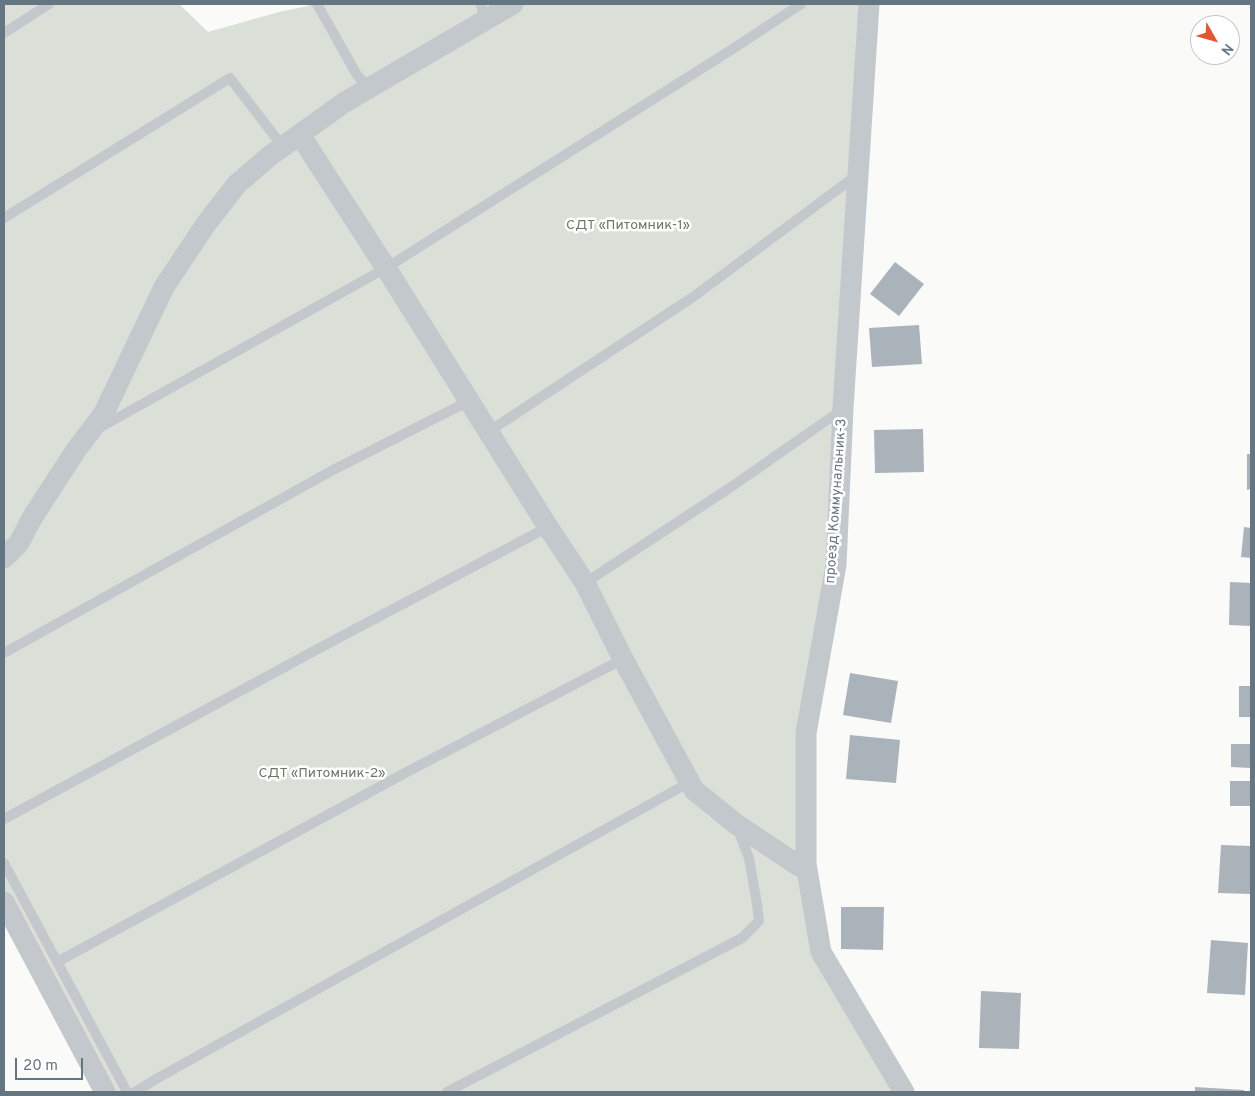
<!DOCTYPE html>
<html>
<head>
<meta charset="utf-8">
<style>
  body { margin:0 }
  #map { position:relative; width:1255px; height:1096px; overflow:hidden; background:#fafaf8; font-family:Overpass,sans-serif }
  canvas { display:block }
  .frame { position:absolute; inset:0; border:5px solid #657683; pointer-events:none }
  .north { position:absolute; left:1190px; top:15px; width:50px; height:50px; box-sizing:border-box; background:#fff; border:1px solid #c1c8cd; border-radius:50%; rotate:128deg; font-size:14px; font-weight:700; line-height:20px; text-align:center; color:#657683 }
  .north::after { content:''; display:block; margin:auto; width:18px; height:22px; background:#e4572e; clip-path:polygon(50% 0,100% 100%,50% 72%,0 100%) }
  .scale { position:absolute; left:15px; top:1058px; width:68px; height:22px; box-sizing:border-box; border:2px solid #657683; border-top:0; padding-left:6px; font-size:15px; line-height:18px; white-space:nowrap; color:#657683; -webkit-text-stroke:4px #fff; paint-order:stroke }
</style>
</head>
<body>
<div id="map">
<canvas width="1255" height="1096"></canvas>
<div class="frame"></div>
<div class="north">N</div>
<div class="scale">20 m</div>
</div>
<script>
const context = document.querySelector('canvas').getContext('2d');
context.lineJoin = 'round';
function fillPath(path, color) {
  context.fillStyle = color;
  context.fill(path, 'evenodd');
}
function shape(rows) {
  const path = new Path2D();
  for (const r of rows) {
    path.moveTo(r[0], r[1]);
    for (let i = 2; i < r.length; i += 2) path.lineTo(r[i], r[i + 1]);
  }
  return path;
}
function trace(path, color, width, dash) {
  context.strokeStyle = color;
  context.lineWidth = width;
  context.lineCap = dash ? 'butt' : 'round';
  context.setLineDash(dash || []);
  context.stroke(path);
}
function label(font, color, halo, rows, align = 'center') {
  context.font = font + ' Overpass,sans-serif';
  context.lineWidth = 5;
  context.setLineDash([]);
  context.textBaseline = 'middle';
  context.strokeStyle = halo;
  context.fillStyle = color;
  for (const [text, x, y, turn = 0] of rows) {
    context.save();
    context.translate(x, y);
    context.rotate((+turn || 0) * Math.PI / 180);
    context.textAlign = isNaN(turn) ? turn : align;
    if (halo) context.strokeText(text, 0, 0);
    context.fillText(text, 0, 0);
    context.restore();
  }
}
fillPath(shape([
  [4,4,179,4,208,32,279,12,308,6,308,4,866,4,849,254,830,568,801,733,802,861,798,861,739,823,697,789,626,656,588,578,363,222,310,141,300,149,408,313,518,490,583,588,669,752,692,793,745,834,797,869,803,876,805,900,817,953,889,1075,897,1092,108,1092,4,896]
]), '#dadfd7');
fillPath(shape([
  [895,262,924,284,899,316,870,294],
  [919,325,922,364,872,367,869,328],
  [923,429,924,472,875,473,874,430],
  [1247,454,1251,454,1251,489,1247,490],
  [1244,527,1251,528,1251,558,1241,557],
  [1230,582,1251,583,1251,626,1229,625],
  [850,673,898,681,891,723,843,715],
  [1239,686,1251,686,1251,717,1239,717],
  [850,735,900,740,896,783,846,779],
  [1231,744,1251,744,1251,768,1231,767],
  [1230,781,1251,781,1251,806,1230,806],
  [1221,845,1251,846,1251,894,1218,893],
  [841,907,884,907,883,950,841,949],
  [1211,940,1248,943,1245,995,1207,993],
  [981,991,1021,993,1019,1049,979,1048],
  [1195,1087,1244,1090,1244,1092,1195,1092]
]), '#aab3b9');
trace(shape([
  [317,4,357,75,368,87],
  [481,4,484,20],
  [4,33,49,4],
  [4,218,230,78,283,147],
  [101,427,386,268,731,50,801,4],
  [488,432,693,297,857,175],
  [585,583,734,485,843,409],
  [4,653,333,470,469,401],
  [4,819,314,651,548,527],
  [4,863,127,1092],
  [57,962,405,773,623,659],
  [135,1092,156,1079,690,782],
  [447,1092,742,938,759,921,757,904,749,858,738,830]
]), '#c3c8cc', 10);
trace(shape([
  [869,4,843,408,836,565,806,733,806,864,821,952,904,1092],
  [300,135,386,268,548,527,585,583,623,659,694,790,736,824,799,866,806,864],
  [4,558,19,543,32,518,76,450,104,413,164,287,206,224,237,184,271,155,345,102,513,4],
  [4,902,105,1092]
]), '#c3c8cc', 21);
label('14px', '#687a64', '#fff', [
  ["СДТ «Питомник-1»",628,226],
  ["СДТ «Питомник-2»",322,774]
]);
label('14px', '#657683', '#fff', [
  ["проезд Коммунальник-3",837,501,-86]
]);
</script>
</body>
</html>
